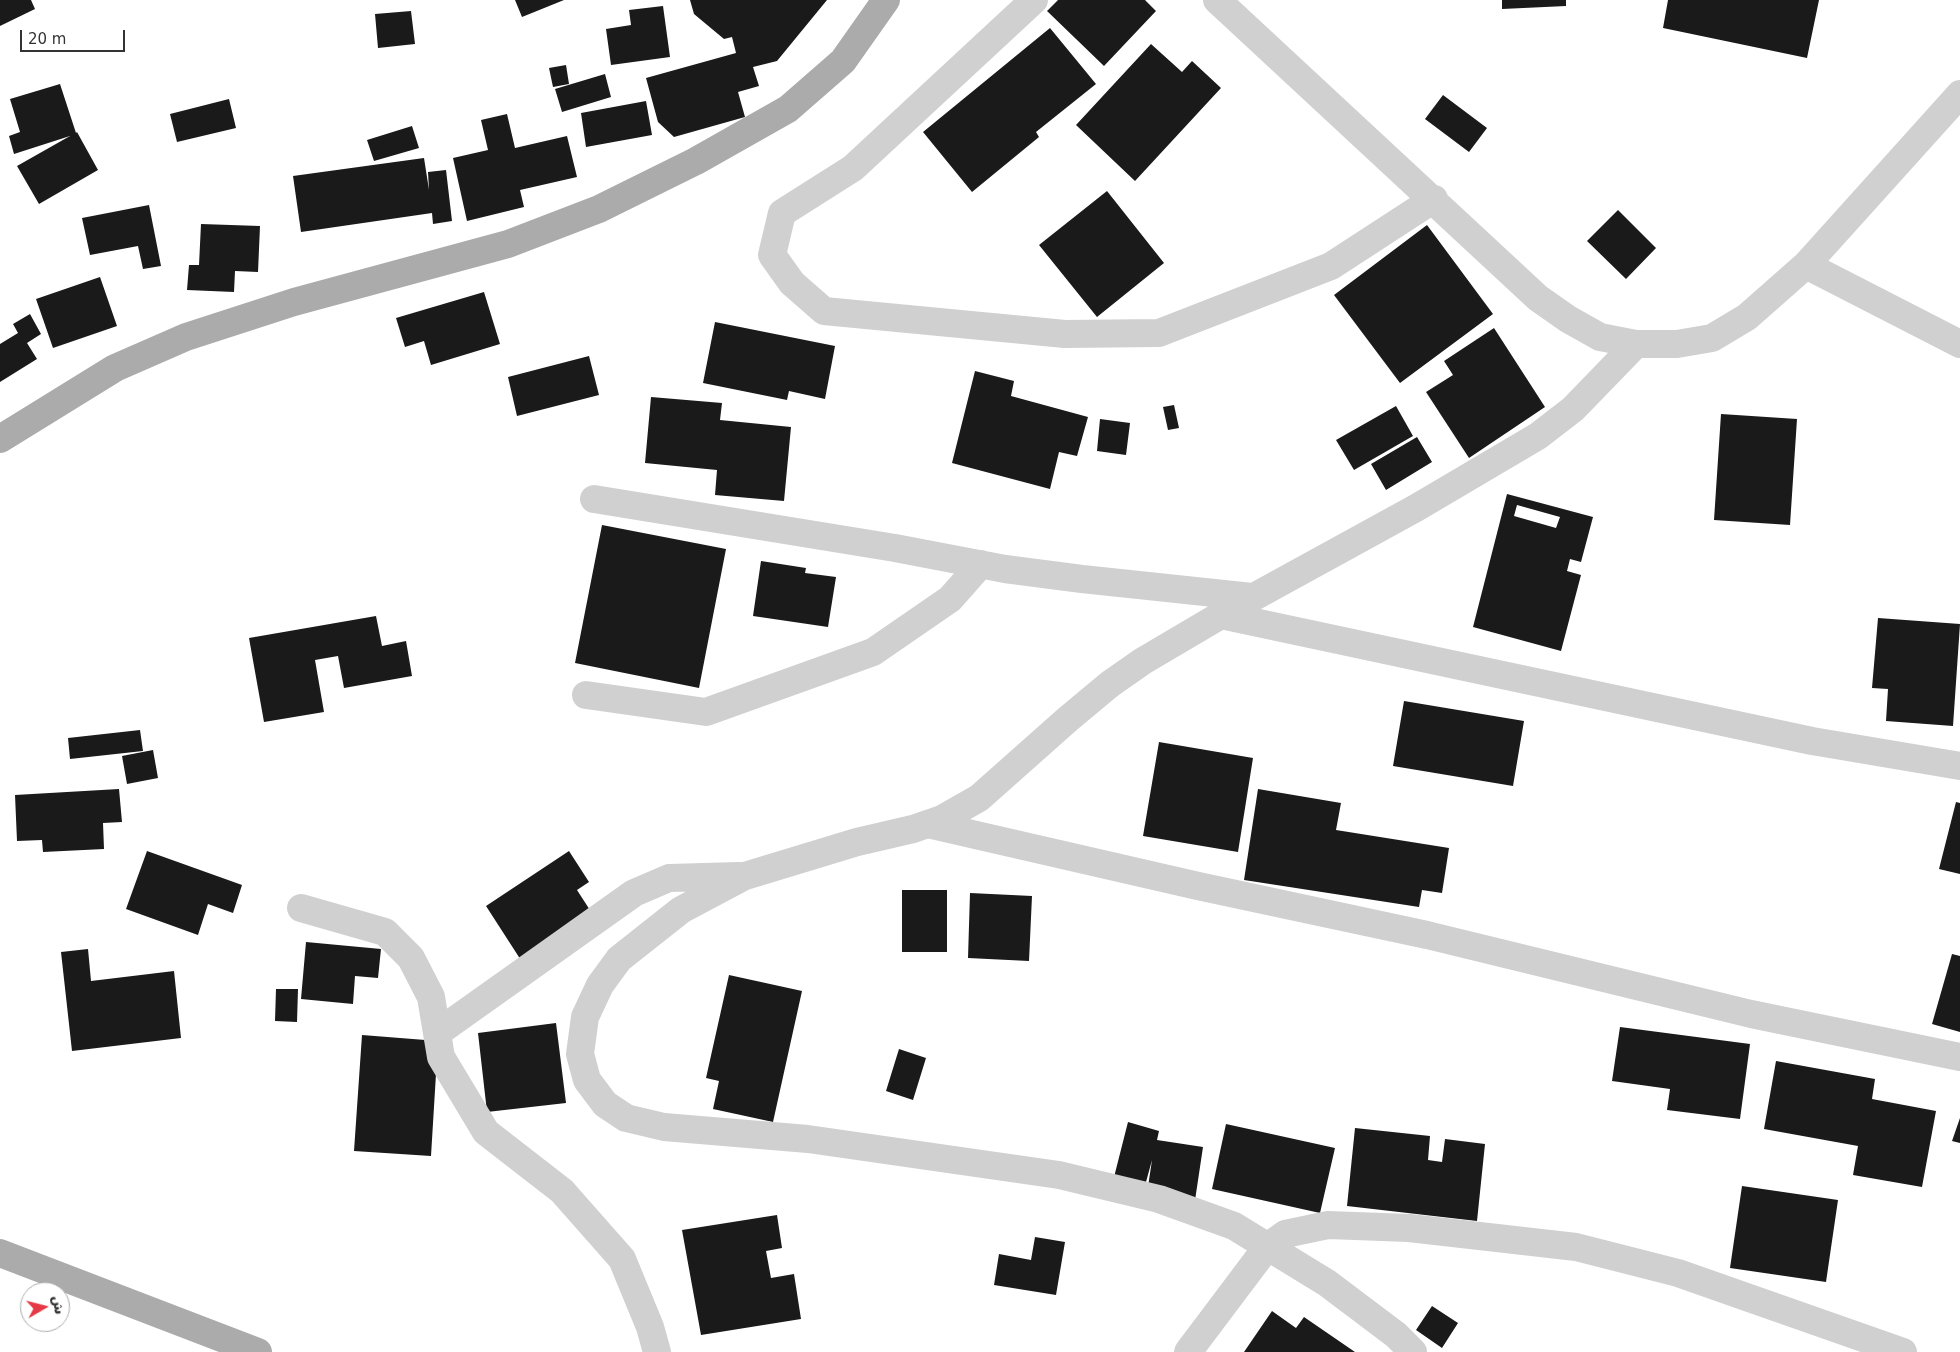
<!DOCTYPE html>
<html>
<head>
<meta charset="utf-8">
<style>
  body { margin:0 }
  #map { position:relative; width:1960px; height:1352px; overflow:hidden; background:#fff; font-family:"DejaVu Sans",Cairo,sans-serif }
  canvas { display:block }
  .north { position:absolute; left:20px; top:1282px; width:50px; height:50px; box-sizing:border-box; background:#fff; border:1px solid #adadad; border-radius:50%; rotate:82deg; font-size:14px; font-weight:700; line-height:20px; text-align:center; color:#333 }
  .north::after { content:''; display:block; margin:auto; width:18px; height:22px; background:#e63946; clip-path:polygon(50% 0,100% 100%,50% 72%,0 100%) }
  .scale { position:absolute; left:20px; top:30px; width:105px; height:22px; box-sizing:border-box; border:2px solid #333; border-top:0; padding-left:6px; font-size:15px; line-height:18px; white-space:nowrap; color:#333; -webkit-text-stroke:4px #fff; paint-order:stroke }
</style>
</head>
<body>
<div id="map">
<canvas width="1960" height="1352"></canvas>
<div class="north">ش</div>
<div class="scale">20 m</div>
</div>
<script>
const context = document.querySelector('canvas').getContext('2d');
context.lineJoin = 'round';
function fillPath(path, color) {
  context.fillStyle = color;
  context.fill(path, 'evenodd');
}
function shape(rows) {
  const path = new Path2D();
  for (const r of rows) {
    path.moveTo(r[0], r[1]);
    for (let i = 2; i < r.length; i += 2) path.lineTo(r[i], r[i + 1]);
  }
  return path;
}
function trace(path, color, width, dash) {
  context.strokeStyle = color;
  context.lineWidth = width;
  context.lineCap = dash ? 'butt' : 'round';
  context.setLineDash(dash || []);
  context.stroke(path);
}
fillPath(shape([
  [0,0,31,0,35,9,0,26],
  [515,0,564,0,522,17],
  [690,0,827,0,777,61,753,67,759,86,738,92,745,117,674,137,658,122,646,78,736,53,732,37,724,39,694,14],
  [1058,0,1145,0,1156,11,1104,66,1047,11],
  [1502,0,1566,0,1566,6,1502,9],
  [1668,0,1819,0,1807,58,1663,28],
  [663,6,670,57,611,65,606,29,631,25,629,10],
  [411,11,415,44,378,48,375,14],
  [1050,28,1096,84,1036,132,1039,137,972,192,923,132],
  [1151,44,1182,72,1192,61,1221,88,1135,181,1076,125],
  [566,65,569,84,553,87,549,68],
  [605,74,611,97,562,112,555,89],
  [60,84,76,133,77,132,98,170,39,204,17,166,70,136,14,154,9,136,20,132,10,99],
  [1443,95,1487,128,1469,152,1425,119],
  [229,99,236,128,177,142,170,114],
  [646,101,652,135,586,147,581,113],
  [507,114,515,148,567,136,577,177,520,190,524,207,467,221,453,158,488,150,481,120],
  [412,126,419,148,374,161,367,140],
  [424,158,429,190,428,172,446,170,452,221,433,224,432,213,301,232,293,176],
  [1107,191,1164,263,1097,317,1039,245],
  [149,205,161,266,143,269,138,246,90,255,82,218],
  [1618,210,1656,248,1626,279,1587,241],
  [201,224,260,226,258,272,235,271,234,292,187,290,189,265,199,265],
  [1427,225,1493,314,1400,383,1334,295],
  [100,277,117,326,53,348,36,299],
  [484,292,500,344,431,365,424,341,405,347,396,318],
  [30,314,41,334,27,343,37,359,0,382,0,344,18,333,13,324],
  [715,322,835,346,825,399,789,391,787,400,703,383],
  [1494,328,1545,407,1469,458,1426,392,1453,375,1444,361],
  [589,356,599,395,517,416,508,377],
  [975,371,1014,381,1011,396,1088,417,1077,456,1059,452,1050,489,952,463],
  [651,397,722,403,720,420,791,427,784,501,715,495,717,470,645,463],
  [1174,405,1179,428,1168,430,1163,407],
  [1396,406,1413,436,1354,470,1336,440],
  [1721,414,1797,419,1790,525,1714,520],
  [1100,419,1130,423,1126,455,1097,451],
  [1417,437,1432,462,1386,490,1371,464],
  [1507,494,1593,517,1581,562,1570,559,1567,571,1581,575,1561,651,1473,627],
  [1517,505,1560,517,1556,528,1514,516],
  [602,525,726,549,699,688,575,663],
  [761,561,806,568,805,573,836,577,828,627,753,616],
  [376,616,382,646,406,641,412,676,344,688,338,656,315,660,324,712,264,722,249,638],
  [1878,618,1960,624,1953,726,1886,721,1888,689,1872,688],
  [1404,701,1524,721,1513,786,1393,766],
  [140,730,143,751,70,759,68,738],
  [1159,742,1253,758,1238,852,1143,836],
  [153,750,158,778,127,784,122,756],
  [119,789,122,822,103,823,104,849,43,852,42,840,17,841,15,795],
  [1258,789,1341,803,1336,830,1449,848,1442,893,1422,890,1419,907,1244,880],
  [1956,802,1960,803,1960,874,1939,869],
  [147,851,242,885,233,913,208,904,198,935,126,909],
  [569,851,589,882,577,890,597,921,526,968,486,906],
  [902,890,947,890,947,952,902,952],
  [970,893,1032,896,1029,961,968,958],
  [306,942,381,949,378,978,355,976,353,1004,301,999],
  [88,949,91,981,174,971,181,1038,72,1051,61,952],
  [1952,954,1960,956,1960,1032,1932,1024],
  [729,975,802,991,773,1122,713,1109,719,1081,706,1078],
  [276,989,298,989,297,1022,275,1021],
  [556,1023,566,1103,487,1112,478,1033],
  [1620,1027,1750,1044,1740,1119,1667,1110,1670,1089,1612,1081],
  [362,1035,438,1041,431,1156,354,1151],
  [899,1049,926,1058,913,1100,886,1091],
  [1776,1061,1875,1079,1872,1099,1936,1111,1922,1187,1853,1175,1858,1146,1764,1129],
  [1960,1118,1960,1143,1952,1141],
  [1128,1122,1159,1131,1157,1140,1203,1147,1194,1207,1146,1200,1152,1160,1143,1193,1112,1185],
  [1226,1124,1335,1148,1320,1213,1212,1189],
  [1355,1128,1430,1136,1428,1160,1442,1162,1445,1139,1485,1144,1477,1221,1347,1206],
  [1742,1186,1838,1200,1826,1282,1730,1268],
  [777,1215,782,1248,766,1251,771,1278,794,1274,801,1319,701,1335,682,1230],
  [1035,1237,1065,1242,1056,1295,994,1285,999,1254,1031,1260],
  [1432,1306,1458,1323,1442,1348,1416,1330],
  [1272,1311,1296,1328,1304,1317,1355,1352,1244,1352]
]), '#1a1a1a');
trace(shape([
  [1034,0,853,168,782,213,772,255,792,283,824,311,1065,334,1159,333,1331,266,1434,199],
  [1217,0,1538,298,1568,319,1600,337,1636,344,1677,344,1712,338,1747,317,1806,265,1960,94],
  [1806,265,1960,344],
  [594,499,895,548,1005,569,1082,579,1252,597],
  [1221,615,1812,741,1960,766],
  [586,695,706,712,873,652,950,599,981,564],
  [928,824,1198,886,1427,935,1751,1014,1960,1057],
  [301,908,385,932,411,958,431,997,441,1057,486,1132,562,1191,622,1259,650,1327,657,1352],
  [437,1033,634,893,669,878,739,876],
  [1188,1352,1267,1247,1285,1234,1328,1225,1409,1228,1576,1247,1678,1273,1903,1352],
  [1413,1352,1396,1335,1327,1283,1234,1226,1159,1199,1059,1175,808,1139,664,1127,626,1118,605,1104,587,1080,580,1054,585,1017,600,985,619,959,681,910,745,876,857,842,913,829,942,819,979,798,1068,719,1110,684,1143,661,1221,615,1416,508,1538,436,1573,409,1636,344]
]), '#d0d0d0', 28);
trace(shape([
  [0,439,115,368,186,337,294,302,508,244,599,209,696,161,788,109,843,61,886,0],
  [0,1253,258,1352]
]), '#ababab', 28);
</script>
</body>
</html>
